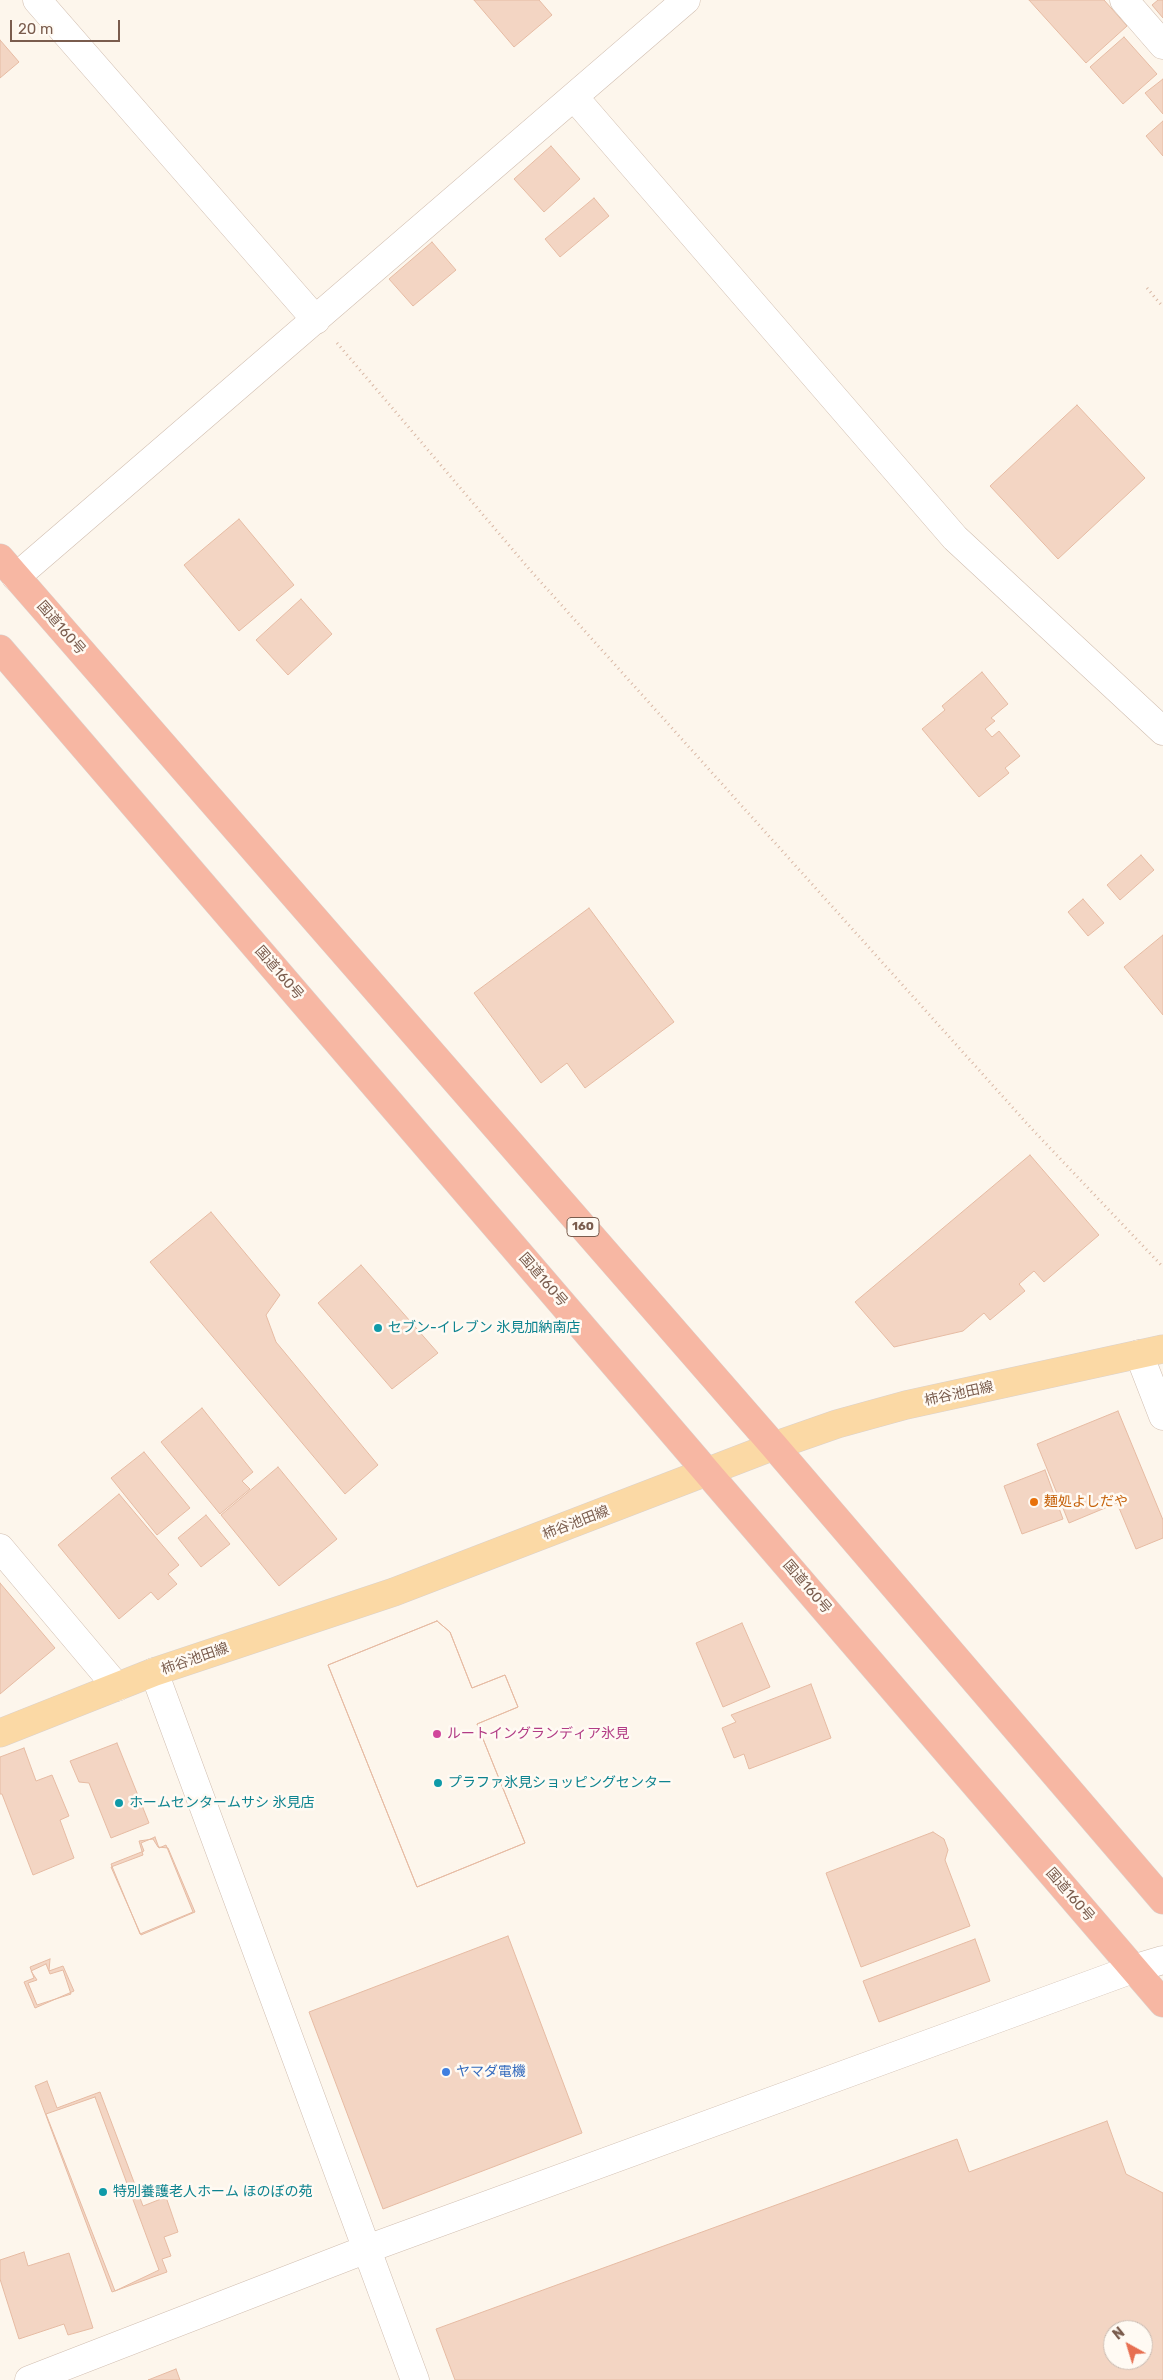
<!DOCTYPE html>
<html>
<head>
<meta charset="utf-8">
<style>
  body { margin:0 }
  #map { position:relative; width:1163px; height:2380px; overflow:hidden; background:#fdf6ec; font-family:Rubik,sans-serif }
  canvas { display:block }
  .north { position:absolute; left:1103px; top:2320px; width:50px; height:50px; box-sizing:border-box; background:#fffaf3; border:1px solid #cabbb1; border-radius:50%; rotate:321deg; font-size:14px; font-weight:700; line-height:20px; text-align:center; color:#7a5c4d }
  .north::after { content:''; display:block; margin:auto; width:18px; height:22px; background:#e76f51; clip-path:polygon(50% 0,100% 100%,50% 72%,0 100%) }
  .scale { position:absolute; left:10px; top:20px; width:110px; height:22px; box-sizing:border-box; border:2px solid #7a5c4d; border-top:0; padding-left:6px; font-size:15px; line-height:18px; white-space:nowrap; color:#7a5c4d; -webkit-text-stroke:4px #fffaf3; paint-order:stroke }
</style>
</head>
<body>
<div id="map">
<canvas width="1163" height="2380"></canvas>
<div class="north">N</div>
<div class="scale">20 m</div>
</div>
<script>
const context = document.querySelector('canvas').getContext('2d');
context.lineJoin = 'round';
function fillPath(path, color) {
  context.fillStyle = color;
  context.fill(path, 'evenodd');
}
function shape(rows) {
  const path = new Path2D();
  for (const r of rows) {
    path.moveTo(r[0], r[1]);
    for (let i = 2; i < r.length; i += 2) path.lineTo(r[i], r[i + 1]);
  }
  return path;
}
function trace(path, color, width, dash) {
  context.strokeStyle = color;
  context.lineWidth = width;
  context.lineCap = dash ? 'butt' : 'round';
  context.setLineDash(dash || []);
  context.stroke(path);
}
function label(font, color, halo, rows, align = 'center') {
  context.font = font + ' Rubik,"Noto Sans JP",sans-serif';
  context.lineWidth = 5;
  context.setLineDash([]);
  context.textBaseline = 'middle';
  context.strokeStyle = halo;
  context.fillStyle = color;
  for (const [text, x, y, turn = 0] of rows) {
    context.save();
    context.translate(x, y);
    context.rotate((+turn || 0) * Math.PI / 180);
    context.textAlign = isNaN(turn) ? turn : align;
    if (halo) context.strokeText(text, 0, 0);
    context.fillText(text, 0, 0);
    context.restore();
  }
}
const building = shape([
  [474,0,539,0,552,15,514,47,474,0],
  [1029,0,1104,0,1127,26,1086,63,1029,0],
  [1158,0,1163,0,1163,18,1152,5,1158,0],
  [1124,37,1157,74,1123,104,1090,67,1124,37],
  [0,40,19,62,0,78,0,40],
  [1163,79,1163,114,1145,93,1163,79],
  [1163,121,1163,156,1146,136,1163,121],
  [551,146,580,179,544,212,514,179,551,146],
  [594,198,609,216,560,257,545,239,594,198],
  [432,242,456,270,413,306,389,279,432,242],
  [1077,405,1145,478,1058,559,990,486,1077,405],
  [239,519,294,585,239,631,184,565,239,519],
  [301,599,332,634,288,675,256,640,301,599],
  [982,672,1008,704,991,718,995,721,985,729,992,737,999,731,1020,756,1005,768,1009,773,979,797,922,729,945,710,942,706,982,672],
  [1141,855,1154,870,1120,900,1107,885,1141,855],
  [1083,899,1104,923,1088,936,1068,912,1083,899],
  [589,908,674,1022,585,1088,567,1063,541,1083,474,993,589,908],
  [1163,935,1163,1015,1124,967,1163,935],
  [1030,1155,1099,1235,1044,1282,1034,1271,1019,1284,1025,1291,990,1320,984,1313,963,1331,894,1347,855,1302,1030,1155],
  [211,1212,280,1295,266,1315,276,1342,378,1465,345,1494,150,1262,211,1212],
  [361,1265,438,1353,392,1389,318,1303,361,1265],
  [202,1408,253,1472,242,1481,250,1489,220,1514,161,1442,202,1408],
  [1118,1411,1163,1520,1163,1538,1136,1549,1117,1503,1069,1523,1037,1444,1118,1411],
  [144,1452,190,1508,157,1535,111,1478,144,1452],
  [278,1467,337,1539,279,1586,221,1515,278,1467],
  [1045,1470,1063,1519,1022,1534,1004,1486,1045,1470],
  [119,1494,179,1565,168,1574,177,1584,158,1600,151,1592,119,1619,58,1545,119,1494],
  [206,1515,230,1544,201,1567,178,1538,206,1515],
  [0,1583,55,1648,0,1694,0,1583],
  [437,1621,450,1632,472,1688,505,1675,518,1707,477,1724,525,1843,417,1887,328,1665,437,1621],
  [437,1621,450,1632,472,1688,505,1675,518,1707,477,1724,525,1843,417,1887,328,1665,437,1621],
  [742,1623,770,1687,723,1707,696,1643,742,1623],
  [811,1684,831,1738,749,1769,744,1754,734,1758,722,1728,736,1722,731,1715,811,1684],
  [117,1743,149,1823,111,1838,89,1783,79,1782,70,1761,117,1743],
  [24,1748,36,1781,52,1775,69,1816,60,1820,74,1858,33,1875,2,1794,0,1794,0,1757,24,1748],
  [933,1832,944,1839,948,1850,945,1860,970,1926,861,1967,826,1873,933,1832],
  [155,1837,159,1848,166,1845,193,1912,140,1934,111,1864,144,1851,141,1843,155,1837],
  [153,1839,158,1847,168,1848,195,1912,141,1935,111,1867,143,1855,139,1841,153,1839],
  [508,1936,582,2133,383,2209,309,2012,508,1936],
  [975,1939,990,1981,879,2022,863,1981,975,1939],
  [50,1959,49,1971,63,1966,74,1991,35,2008,24,1982,34,1978,30,1967,50,1959],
  [46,1964,50,1974,63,1970,71,1994,37,2005,28,1983,37,1980,31,1971,46,1964],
  [47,2081,57,2108,100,2092,143,2206,166,2197,178,2232,164,2237,171,2256,162,2259,167,2272,112,2292,35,2086,47,2081],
  [95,2097,159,2270,115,2291,46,2114,95,2097],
  [1107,2121,1126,2174,1163,2193,1163,2380,455,2380,436,2329,957,2139,969,2172,1107,2121],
  [1113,2330,1143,2330,1143,2360,1113,2360,1113,2330],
  [24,2252,28,2266,69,2253,93,2328,68,2335,64,2324,19,2339,0,2279,0,2260,24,2252],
  [176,2369,180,2380,148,2380,176,2369]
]);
fillPath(building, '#f3d5c3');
trace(building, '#e6bba3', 1);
const minor = shape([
  [37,0,316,320],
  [1124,0,1163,45],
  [574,97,955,538,1163,731],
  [16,577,686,0],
  [1139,1354,1163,1416],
  [0,1548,117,1687],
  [154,1672,415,2380],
  [29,2380,367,2249,1133,1969,1163,1960]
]);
const major = shape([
  [0,1733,154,1672,394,1592,774,1446,837,1424,906,1405,1163,1349]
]);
const highway = shape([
  [0,558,774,1446,1163,1900],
  [0,649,1163,2003]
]);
trace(minor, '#d1beb0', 29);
trace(major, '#dad1cd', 29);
trace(highway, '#dad1cd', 29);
trace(shape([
  [1147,288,1163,307],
  [337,343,530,570,1031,1128,1163,1267]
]), '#d9b8a5', 3, [1, 4]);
trace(minor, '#fff', 28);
trace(major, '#fbd9a5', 28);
trace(highway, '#f7b7a3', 28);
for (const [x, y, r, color] of [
  [378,1328,5,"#0f9aa8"],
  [1034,1502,5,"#e8710a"],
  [437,1734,5,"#d1479c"],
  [438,1783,5,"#0f9aa8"],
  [119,1803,5,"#0f9aa8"],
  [446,2072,5,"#3f7fe0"],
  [103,2192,5,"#0f9aa8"]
]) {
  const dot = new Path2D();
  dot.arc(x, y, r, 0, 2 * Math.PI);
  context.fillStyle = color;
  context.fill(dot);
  trace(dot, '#fffaf3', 2);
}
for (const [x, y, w] of [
  [583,1227,32]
]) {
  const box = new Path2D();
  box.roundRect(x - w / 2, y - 9.5, w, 19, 4);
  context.fillStyle = '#fffaf3';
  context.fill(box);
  trace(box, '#7a5c4d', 1);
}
label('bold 12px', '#7a5c4d', null, [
  ["160",583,1227]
]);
label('14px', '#7a5c4d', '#fffaf3', [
  ["国道160号",61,628,49],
  ["国道160号",279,973,49],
  ["国道160号",543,1280,49],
  ["柿谷池田線",959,1394,-12],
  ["柿谷池田線",576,1523,-21],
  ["国道160号",807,1587,49],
  ["柿谷池田線",195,1659,-19],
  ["国道160号",1070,1895,49]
]);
label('14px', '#0d838f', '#fffaf3', [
  ["セブン-イレブン 氷見加納南店",388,1328],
  ["プラファ氷見ショッピングセンター",448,1783],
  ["ホームセンタームサシ 氷見店",129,1803],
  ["特別養護老人ホーム ほのぼの苑",113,2192]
], 'left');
label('14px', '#c56008', '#fffaf3', [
  ["麺処よしだや",1044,1502]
], 'left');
label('14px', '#b23c85', '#fffaf3', [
  ["ルートイングランディア氷見",447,1734]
], 'left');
label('14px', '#366cbe', '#fffaf3', [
  ["ヤマダ電機",456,2072]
], 'left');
</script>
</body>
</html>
